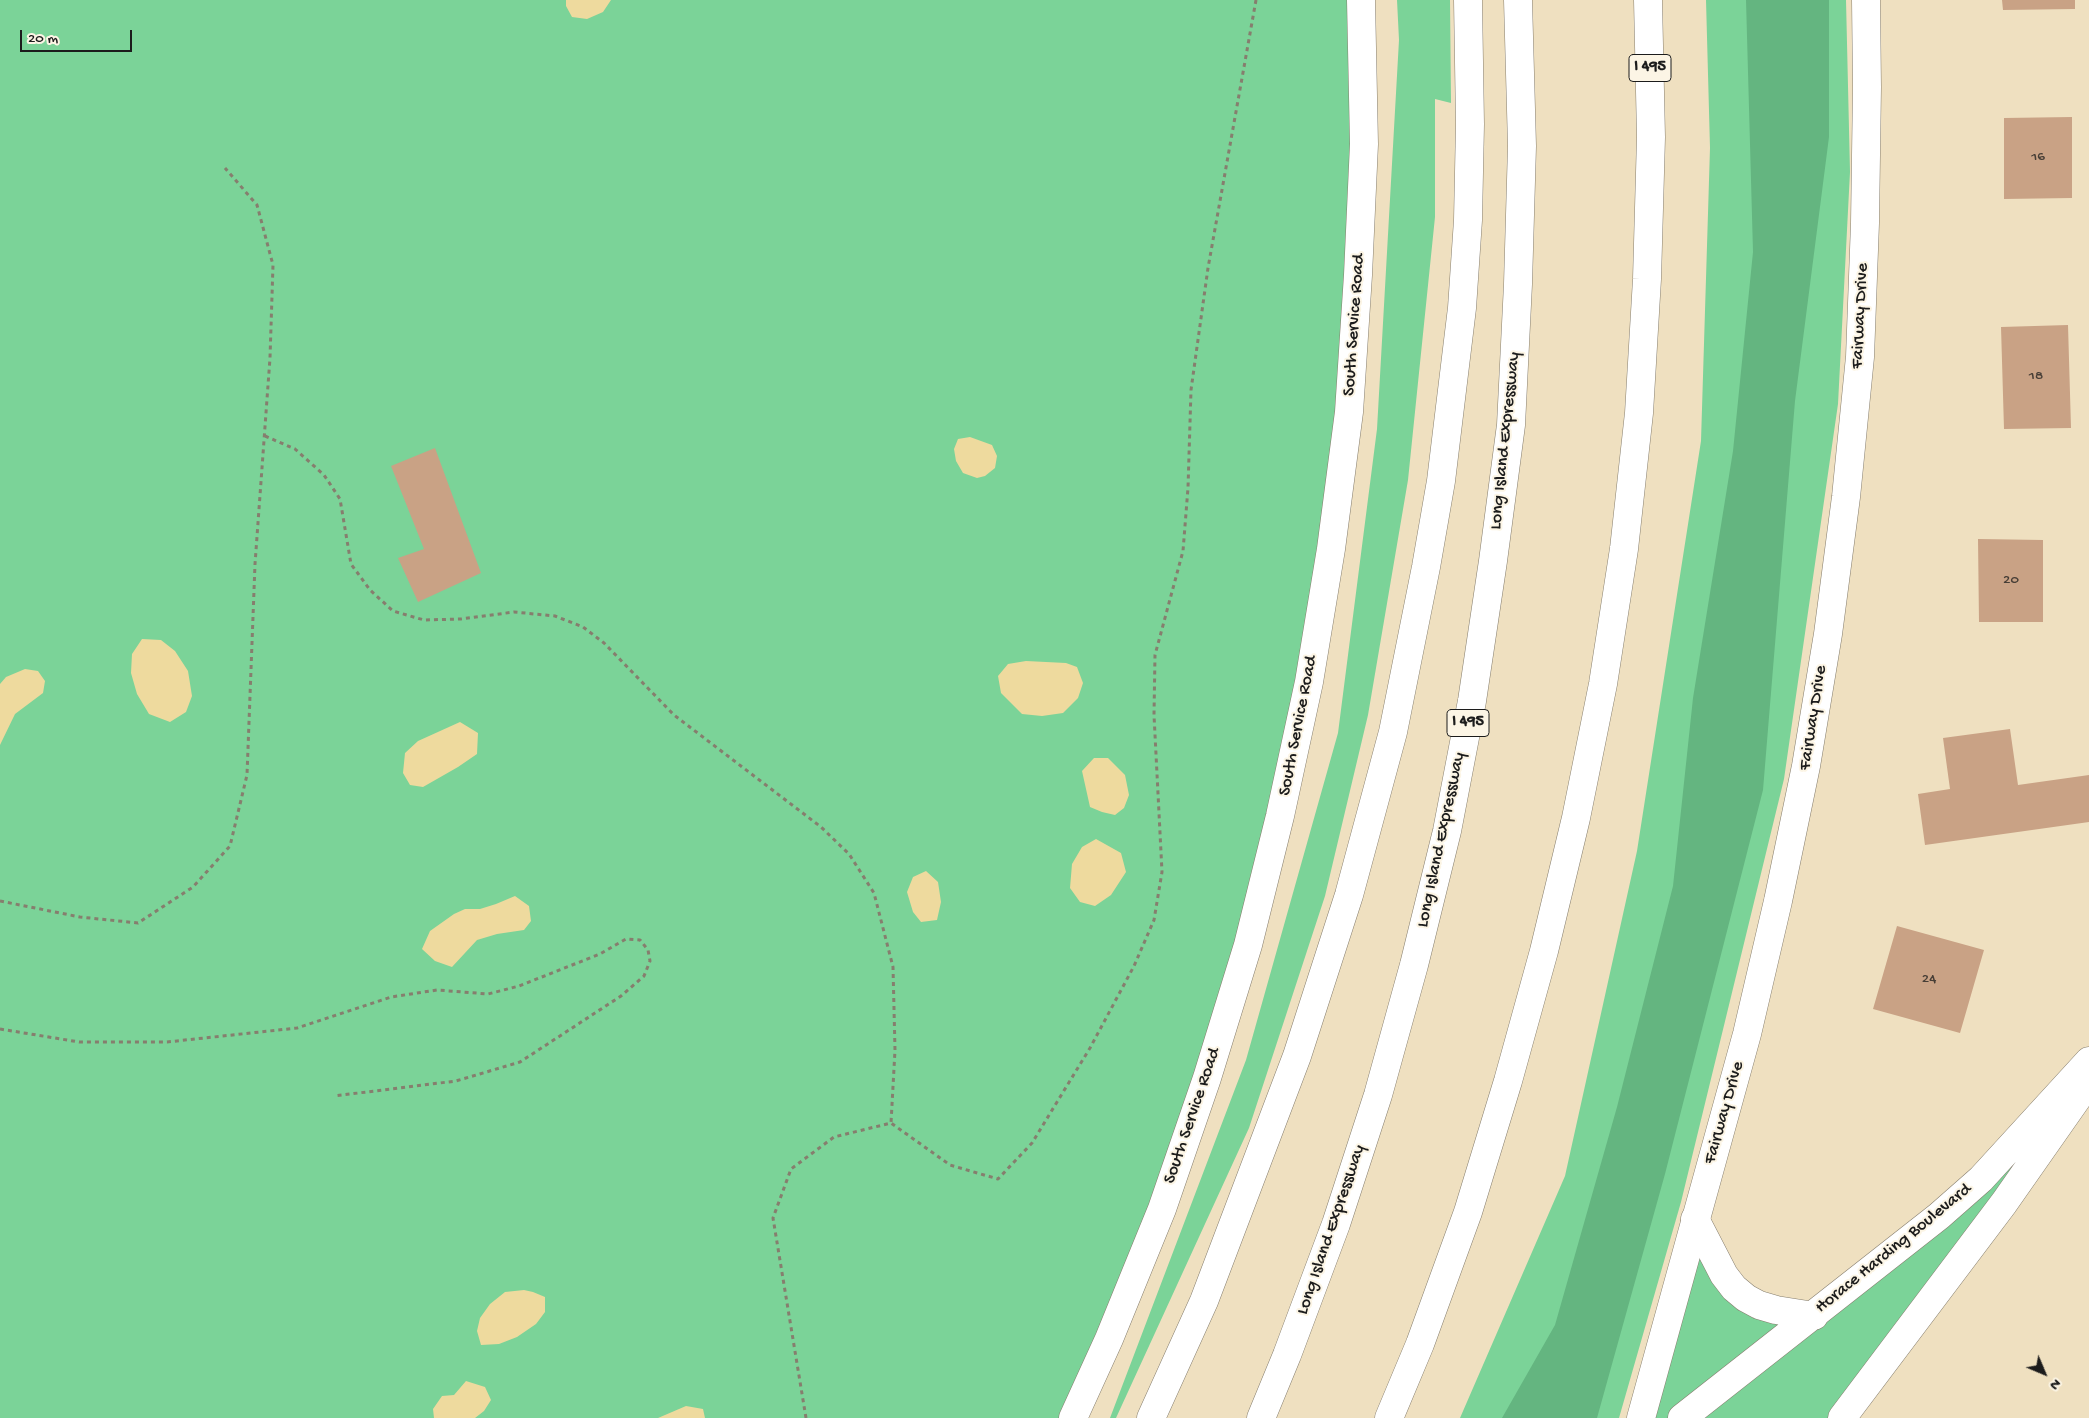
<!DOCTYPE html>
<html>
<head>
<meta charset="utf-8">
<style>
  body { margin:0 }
  #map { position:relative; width:2089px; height:1418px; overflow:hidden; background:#efe0c0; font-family:"Gochi Hand",sans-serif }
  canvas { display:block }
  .north { position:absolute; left:2019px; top:1348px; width:50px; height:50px; -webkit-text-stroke:4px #fcf5e5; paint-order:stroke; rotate:135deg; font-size:14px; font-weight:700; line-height:20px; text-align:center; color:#1c1c1c }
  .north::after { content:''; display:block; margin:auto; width:18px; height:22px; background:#1c1c1c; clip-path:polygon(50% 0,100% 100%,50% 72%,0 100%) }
  .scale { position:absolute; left:20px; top:30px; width:112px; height:22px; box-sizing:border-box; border:2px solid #1c1c1c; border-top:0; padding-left:6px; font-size:15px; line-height:18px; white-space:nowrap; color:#1c1c1c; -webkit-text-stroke:4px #fcf5e5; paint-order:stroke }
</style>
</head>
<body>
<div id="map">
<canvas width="2089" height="1418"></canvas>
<div class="north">N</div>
<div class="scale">20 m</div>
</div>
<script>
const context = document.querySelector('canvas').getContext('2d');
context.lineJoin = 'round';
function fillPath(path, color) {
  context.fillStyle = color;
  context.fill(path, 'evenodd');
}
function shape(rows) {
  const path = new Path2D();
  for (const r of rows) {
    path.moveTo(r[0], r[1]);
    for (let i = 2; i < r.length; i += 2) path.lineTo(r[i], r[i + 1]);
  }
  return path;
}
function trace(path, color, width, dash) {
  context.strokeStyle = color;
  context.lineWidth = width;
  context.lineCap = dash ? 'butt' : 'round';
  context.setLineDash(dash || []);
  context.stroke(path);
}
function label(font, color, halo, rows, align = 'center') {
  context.font = font + ' "Gochi Hand",sans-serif';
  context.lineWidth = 4;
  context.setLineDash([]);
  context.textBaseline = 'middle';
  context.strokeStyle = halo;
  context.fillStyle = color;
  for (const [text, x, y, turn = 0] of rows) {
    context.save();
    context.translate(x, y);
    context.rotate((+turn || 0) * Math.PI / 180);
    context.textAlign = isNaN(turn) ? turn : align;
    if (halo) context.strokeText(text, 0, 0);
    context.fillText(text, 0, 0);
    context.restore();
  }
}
fillPath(shape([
  [0,0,1350,0,1355,119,1338,422,1281,782,1181,1132,1062,1418,0,1418],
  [1397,0,1450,0,1451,103,1435,99,1435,217,1408,480,1368,715,1325,896,1249,1128,1116,1418,1110,1418,1246,1060,1338,733,1377,429,1399,40],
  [1706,0,1846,0,1850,172,1838,404,1784,779,1681,1202,1619,1418,1460,1418,1565,1176,1637,851,1701,441,1710,148],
  [2089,1061,1842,1418,1641,1418,1695,1219,1724,1275,1814,1316]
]), '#7bd398');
fillPath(shape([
  [1746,0,1829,0,1829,137,1795,401,1763,790,1665,1174,1597,1418,1502,1418,1555,1325,1617,1107,1673,886,1693,698,1733,451,1753,252]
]), '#64b580');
fillPath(shape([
  [566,0,611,0,603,12,587,19,572,17,566,6],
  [970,437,992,445,997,456,995,468,985,476,977,478,963,473,956,461,954,449,958,439],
  [142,639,161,640,175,651,188,671,192,696,186,712,170,722,149,714,137,694,131,673,132,654],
  [1026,661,1066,663,1077,667,1083,683,1078,698,1063,713,1042,716,1022,714,1001,693,998,676,1008,664],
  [25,669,38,671,45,681,43,693,15,714,0,745,0,684,6,677],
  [460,722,478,733,477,754,458,767,423,787,410,785,403,773,405,753,418,741],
  [1094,758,1108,758,1125,775,1129,795,1124,808,1115,815,1102,812,1090,807,1082,771],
  [1096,839,1121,853,1126,872,1111,895,1095,906,1080,902,1070,888,1072,864,1082,847],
  [926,871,938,882,941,902,937,920,921,922,913,912,907,892,913,877],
  [515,896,529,906,531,921,524,930,497,934,477,940,452,967,435,961,422,949,430,931,454,914,465,909,480,909,496,904],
  [524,1290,533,1292,545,1297,545,1312,536,1324,517,1337,499,1344,481,1345,477,1331,480,1318,490,1304,505,1292],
  [466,1381,485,1387,491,1400,484,1411,475,1418,434,1418,433,1409,442,1396,454,1395],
  [686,1406,703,1409,705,1418,658,1418]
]), '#eeda9e');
fillPath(shape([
  [2002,0,2075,0,2075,9,2003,10],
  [2072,117,2072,198,2004,199,2004,118],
  [2068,325,2071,428,2004,429,2001,327],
  [435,448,481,573,418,602,398,558,424,549,391,466],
  [1978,539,2043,540,2043,622,1979,622],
  [2010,729,2018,785,2089,775,2089,822,1925,845,1918,794,1950,789,1943,738],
  [1897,926,1984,950,1960,1033,1873,1009]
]), '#c9a285');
const tertiary = shape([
  [1695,1219,1724,1275,1734,1288,1746,1298,1759,1305,1776,1310,1814,1316],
  [1682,1418,1939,1216,1981,1179,2089,1061],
  [1842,1418,2004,1203,2088,1083]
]);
const secondary = shape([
  [1073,1418,1109,1339,1162,1209,1207,1078,1248,945,1280,816,1309,682,1331,549,1349,412,1358,275,1364,144,1361,0],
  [1641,1418,1747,1034,1778,901,1806,766,1828,634,1846,497,1860,357,1865,223,1867,87,1866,0]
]);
const motorway = shape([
  [1151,1418,1204,1301,1297,1056,1349,895,1393,732,1426,567,1441,481,1462,308,1468,220,1470,124,1468,0],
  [1261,1418,1287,1355,1336,1224,1378,1095,1414,965,1447,831,1472,701,1493,561,1511,425,1518,284,1522,146,1518,0],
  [1389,1418,1420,1344,1468,1212,1508,1081,1544,951,1576,818,1603,684,1624,549,1639,413,1647,279,1651,137,1648,0]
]);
trace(tertiary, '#867e6e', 29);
trace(secondary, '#867e6e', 29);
trace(motorway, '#867e6e', 29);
trace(shape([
  [265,436,295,449,324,475,340,499,351,564,370,590,393,611,424,620,461,619,514,612,555,616,583,627,604,643,674,715,821,827,849,854,874,893,893,967,895,1050,891,1123],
  [0,901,80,917,138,923,193,887,230,846,247,775,255,564,270,358,273,265,257,205,225,168],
  [0,1029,79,1042,167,1042,297,1028,391,997,437,990,488,994,519,986,600,954,626,939,640,940,648,950,650,961,644,976,621,996,520,1062,456,1081,334,1096],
  [806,1418,773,1218,791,1169,834,1137,891,1123,950,1165,998,1179,1032,1143,1090,1048,1134,966,1154,920,1162,872,1154,715,1155,655,1183,551,1188,488,1191,390,1208,268,1256,0]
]), '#867e6e', 3, [4, 4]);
trace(tertiary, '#fff', 28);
trace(secondary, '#fff', 28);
trace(motorway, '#fff', 28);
label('15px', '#473e36', null, [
  ["16",2038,158],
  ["18",2036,377],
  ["20",2011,581],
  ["24",1929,980]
]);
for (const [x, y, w] of [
  [1650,68,42],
  [1468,723,42]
]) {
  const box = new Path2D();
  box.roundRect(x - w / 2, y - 13.5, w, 27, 4);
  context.fillStyle = '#fcf5e5';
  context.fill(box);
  trace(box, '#1c1c1c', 1);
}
label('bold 16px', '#1c1c1c', null, [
  ["I 495",1650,68],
  ["I 495",1468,723]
]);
label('18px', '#1c1c1c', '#fcf5e5', [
  ["Fairway Drive",1861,316,-87],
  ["South Service Road",1355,325,-86],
  ["Long Island Expressway",1506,441,-84],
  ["Fairway Drive",1814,718,-81],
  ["South Service Road",1299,726,-79],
  ["Long Island Expressway",1442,840,-78],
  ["Fairway Drive",1725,1113,-74],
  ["South Service Road",1193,1116,-71],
  ["Long Island Expressway",1332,1230,-71],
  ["Horace Harding Boulevard",1894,1249,-39]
]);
</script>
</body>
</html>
